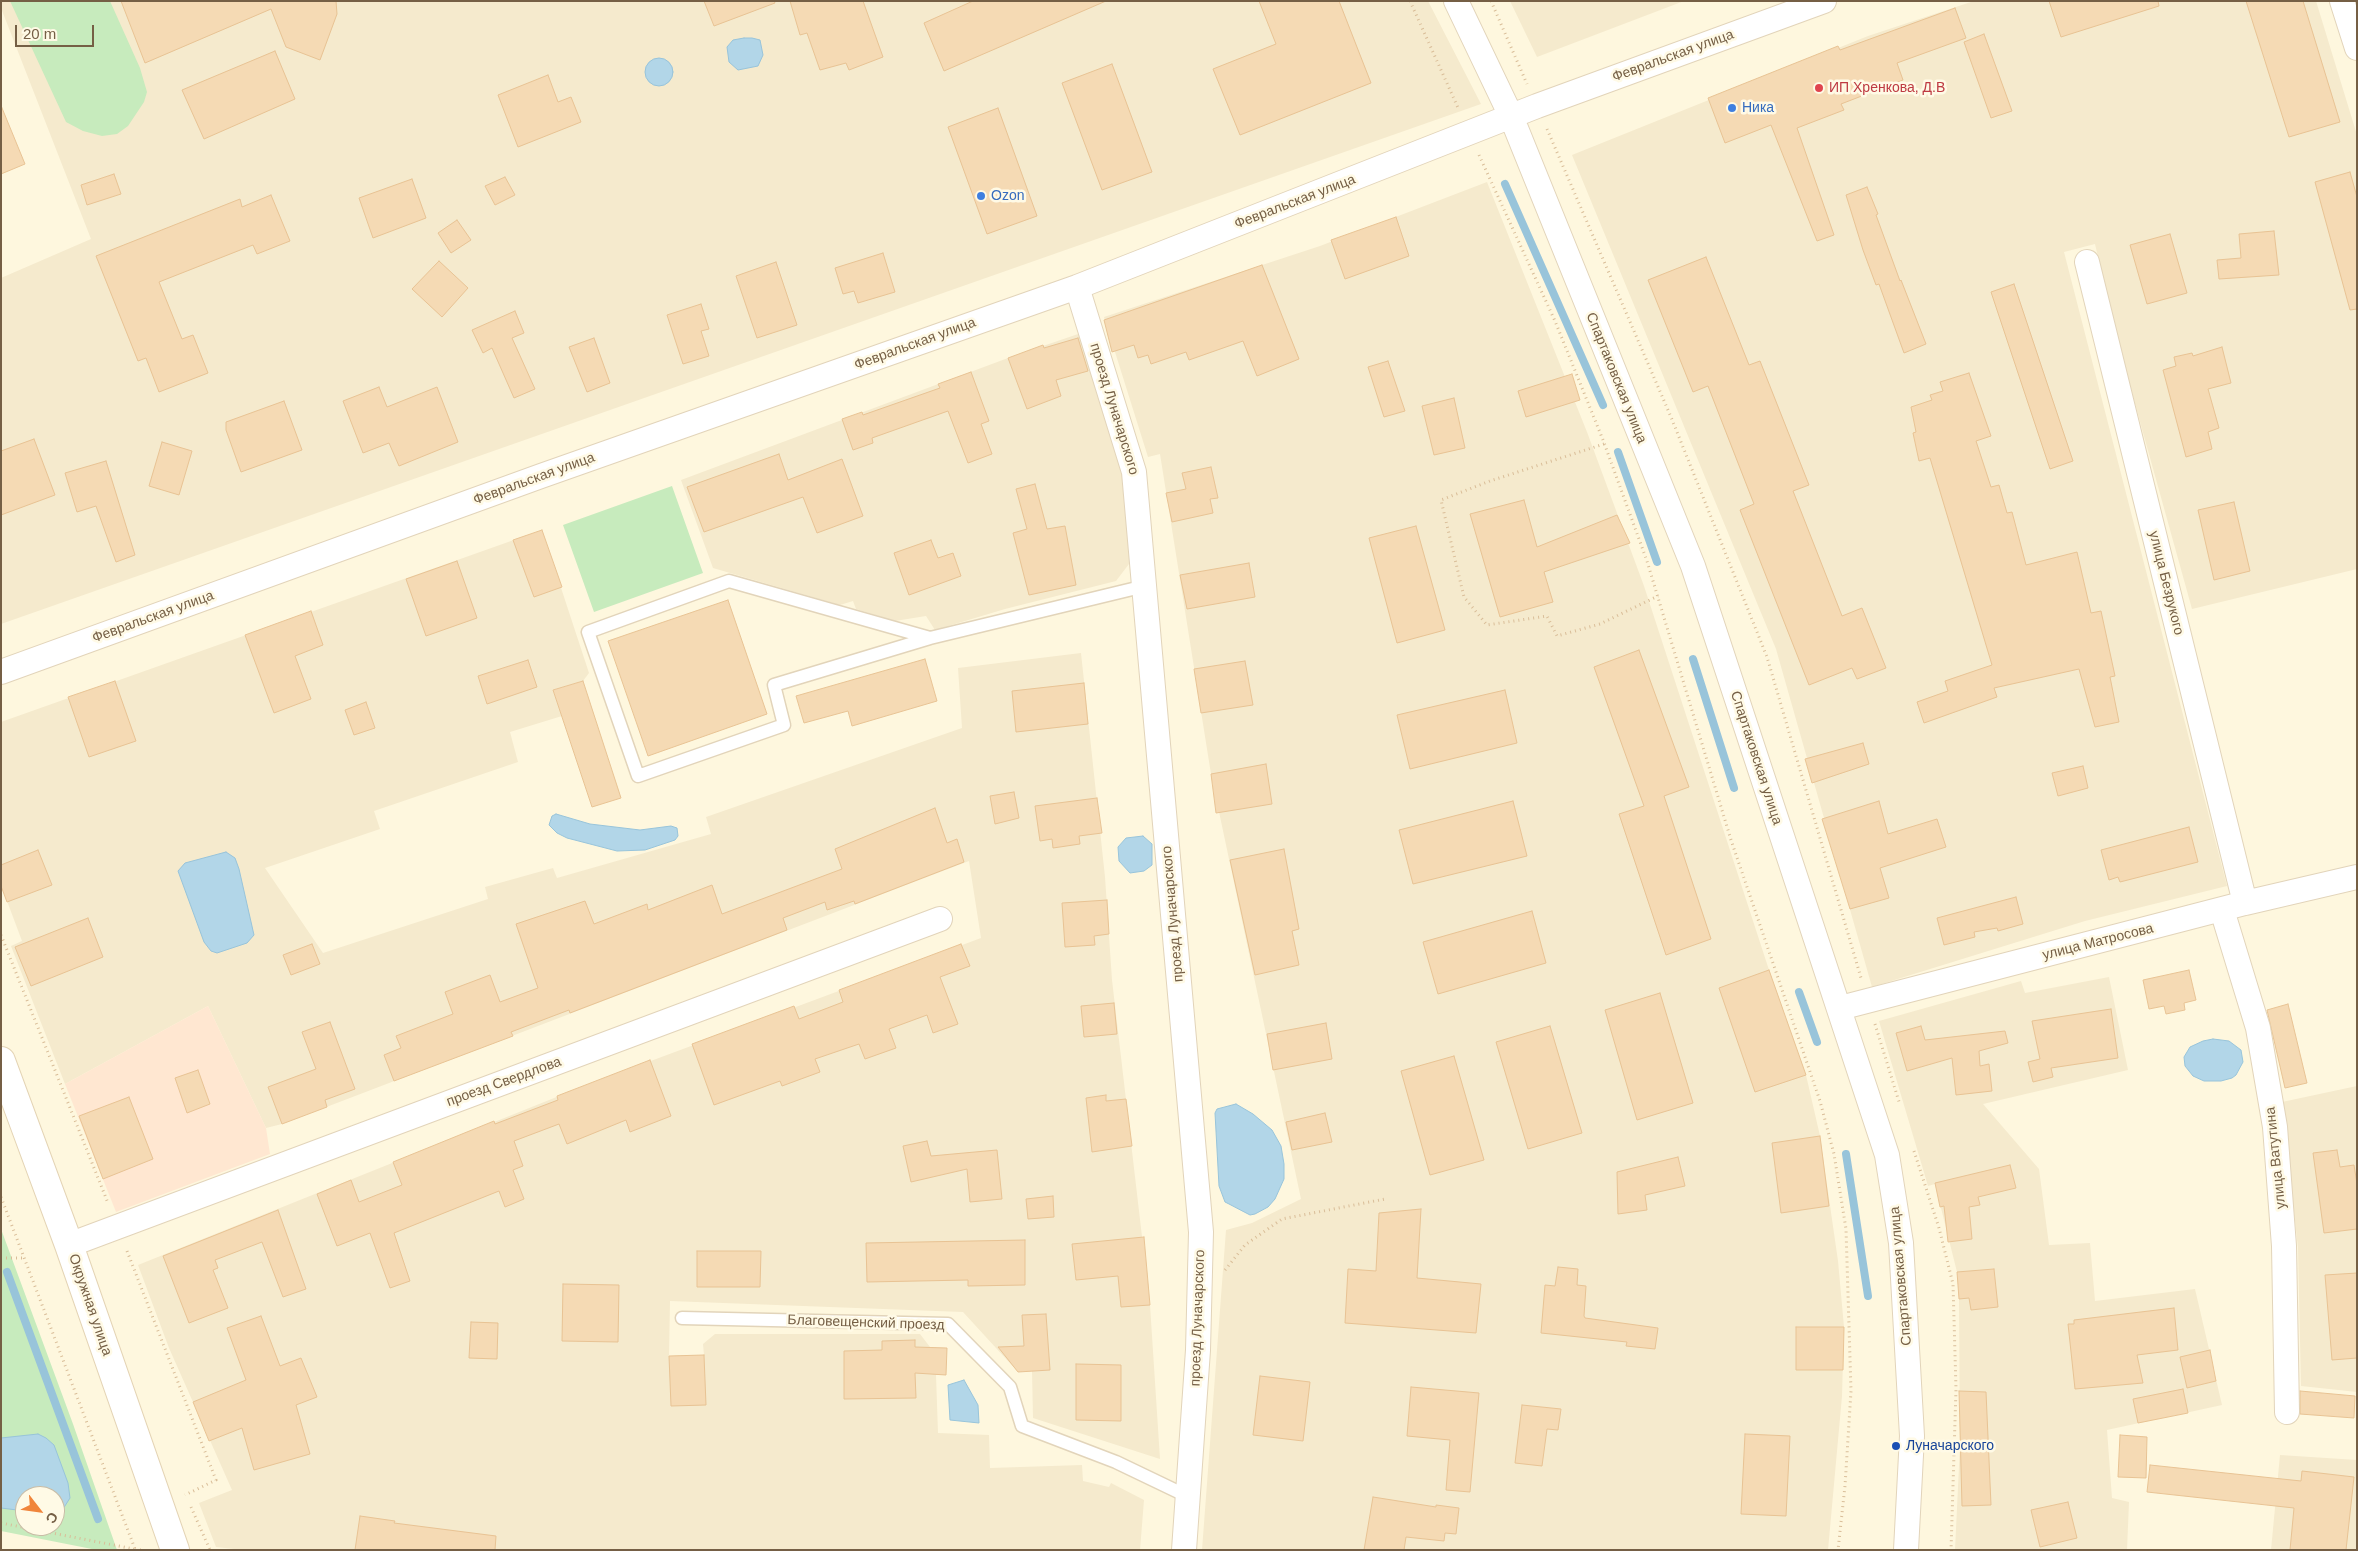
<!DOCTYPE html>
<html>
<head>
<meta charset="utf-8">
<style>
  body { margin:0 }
  #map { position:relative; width:2358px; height:1551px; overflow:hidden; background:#fef7de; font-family:Arial,sans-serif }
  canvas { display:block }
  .frame { position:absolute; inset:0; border:2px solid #755f45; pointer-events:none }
  .north { position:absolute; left:15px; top:1486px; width:50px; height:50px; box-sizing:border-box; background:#fffae6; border:1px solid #c8bca6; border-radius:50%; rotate:120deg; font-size:14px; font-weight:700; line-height:20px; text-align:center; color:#755f45 }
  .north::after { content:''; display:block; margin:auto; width:18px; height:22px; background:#f0853b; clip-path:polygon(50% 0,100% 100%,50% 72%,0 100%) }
  .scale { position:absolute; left:15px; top:25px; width:79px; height:22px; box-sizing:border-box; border:2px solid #755f45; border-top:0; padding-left:6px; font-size:15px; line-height:18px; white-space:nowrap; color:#755f45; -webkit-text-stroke:4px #fffae6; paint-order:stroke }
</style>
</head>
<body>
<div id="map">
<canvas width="2358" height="1551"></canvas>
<div class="frame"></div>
<div class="north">С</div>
<div class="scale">20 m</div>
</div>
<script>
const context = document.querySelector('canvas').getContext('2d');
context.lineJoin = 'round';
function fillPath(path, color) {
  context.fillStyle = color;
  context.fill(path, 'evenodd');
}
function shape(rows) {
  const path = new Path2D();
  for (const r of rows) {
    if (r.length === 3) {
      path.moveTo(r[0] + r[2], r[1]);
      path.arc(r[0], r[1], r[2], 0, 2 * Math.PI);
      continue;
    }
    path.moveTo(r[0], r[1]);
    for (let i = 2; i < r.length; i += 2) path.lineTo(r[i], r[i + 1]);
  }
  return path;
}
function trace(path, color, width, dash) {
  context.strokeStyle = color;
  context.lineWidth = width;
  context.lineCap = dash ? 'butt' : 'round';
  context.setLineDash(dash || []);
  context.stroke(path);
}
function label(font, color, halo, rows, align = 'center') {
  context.font = font + ' Arial,sans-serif';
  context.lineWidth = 5;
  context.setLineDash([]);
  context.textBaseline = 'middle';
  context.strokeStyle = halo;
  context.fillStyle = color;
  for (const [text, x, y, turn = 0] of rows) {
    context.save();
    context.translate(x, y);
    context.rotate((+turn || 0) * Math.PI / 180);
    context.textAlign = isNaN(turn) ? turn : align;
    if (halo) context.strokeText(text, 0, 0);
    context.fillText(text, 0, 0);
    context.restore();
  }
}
fillPath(shape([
  [1,1,1428,1,1481,104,1,624,1,278,91,239,1,8],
  [1510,1,1684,1,1537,57],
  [1974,1,2316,1,2357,135,2357,569,2192,609,2119,346,2095,244,2064,252,2227,886,2085,921,1872,987,1776,649,1572,155,1868,36],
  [1487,182,1587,432,1644,586,1769,970,1806,1075,1820,1136,1838,1261,1844,1327,1842,1396,1828,1550,1202,1550,1226,1230,1252,1223,1301,1199,1211,774,1160,454,1148,457,1104,317,1320,246],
  [1081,333,1122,453,1130,541,1129,564,1116,581,1005,609,935,630,926,616,895,621,856,609,853,601,840,605,713,568,681,480,1008,358],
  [542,530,589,673,583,681,553,690,562,716,510,732,518,762,374,811,380,829,265,868,323,953,488,899,485,887,553,868,557,878,711,834,706,817,962,728,958,668,1081,653,1105,877,1112,980,1150,1305,1160,1459,1033,1418,1032,1371,1018,1372,963,1312,670,1301,669,1356,704,1355,703,1344,715,1334,920,1334,930,1347,947,1348,946,1375,936,1375,938,1433,989,1435,990,1468,1082,1465,1083,1481,1109,1487,1111,1483,1144,1500,1140,1550,243,1550,216,1547,199,1503,232,1490,169,1348,138,1265,589,1084,981,938,969,861,282,1124,266,1128,208,1006,65,1084,11,946,22,941,1,885,1,722],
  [2109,977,2128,1070,1983,1104,2039,1169,2049,1245,2090,1243,2095,1301,2195,1289,2222,1405,2107,1430,2112,1498,2129,1502,2127,1550,1955,1550,1960,1445,1959,1299,1957,1272,1935,1184,1928,1186,1879,1021,2021,981,2025,993],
  [2357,1086,2357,1392,2301,1386,2298,1248,2282,1102],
  [2280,1455,2357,1460,2357,1550,2271,1550]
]), '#f5eacd');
fillPath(shape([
  [208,1006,266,1128,270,1154,116,1212,65,1084]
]), '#ffe7d1');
fillPath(shape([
  [10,1,110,1,140,68,147,92,144,102,128,126,117,134,102,136,83,131,66,122],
  [672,486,703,573,594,612,563,525],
  [1,1229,73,1424,117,1550,97,1550,1,1531],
  [25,1496,55,1496,55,1526,25,1526]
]), '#c7ebbd');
const water = shape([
  [744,38,752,38,760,40,763,55,758,66,738,70,729,62,727,47,733,40,744,38],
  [659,72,14],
  [556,814,590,824,640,830,671,826,677,828,678,836,675,840,645,850,617,851,567,838,557,833,549,825,552,816,556,814],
  [1143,836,1152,844,1152,865,1144,871,1130,873,1119,861,1118,847,1126,838,1143,836],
  [226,852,235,858,239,869,254,935,247,943,217,953,211,951,204,942,178,871,185,863,226,852],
  [2213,1039,2229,1041,2241,1050,2243,1062,2236,1075,2232,1078,2221,1081,2204,1081,2193,1076,2185,1066,2184,1057,2190,1047,2203,1041,2213,1039],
  [1236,1104,1253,1114,1272,1130,1281,1146,1284,1164,1284,1179,1275,1199,1268,1207,1255,1214,1250,1215,1229,1204,1225,1202,1219,1186,1215,1113,1217,1109,1236,1104],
  [964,1380,978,1405,979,1423,950,1420,948,1385,964,1380],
  [38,1434,46,1438,54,1445,68,1483,70,1498,63,1509,55,1514,55,1496,25,1496,25,1511,1,1508,1,1438,38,1434]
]);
fillPath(water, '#b2d6e8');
trace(water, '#98c4da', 1);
trace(shape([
  [1505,184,1603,405],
  [1618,452,1657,562],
  [1693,659,1734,788],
  [1799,992,1817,1042],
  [1846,1154,1868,1296],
  [7,1272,98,1519]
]), '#98c4da', 8);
const building = shape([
  [121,1,336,1,337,14,320,60,286,47,271,9,145,63,121,1],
  [704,1,774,1,775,3,714,26,704,1],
  [790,1,863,1,883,57,849,70,846,63,820,70,807,33,800,35,790,1],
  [973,1,1106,1,944,71,924,23,973,1],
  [1259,1,1339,1,1371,83,1240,135,1213,69,1276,44,1259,1],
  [2049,1,2158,1,2159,6,2061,37,2049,1],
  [2246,1,2303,1,2340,122,2289,137,2246,1],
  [1955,8,1966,38,1897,63,1903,80,1841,104,1844,110,1797,128,1834,235,1817,241,1771,125,1725,143,1708,98,1838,46,1840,50,1955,8],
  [1984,34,2012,111,1991,118,1964,42,1984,34],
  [275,51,295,99,204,139,182,90,275,51],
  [1112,64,1152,172,1102,190,1062,83,1112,64],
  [548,75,558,102,571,97,581,122,518,147,498,95,548,75],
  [2,108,25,164,1,174,1,109,2,108],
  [998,108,1037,216,987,234,948,127,998,108],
  [2350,172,2357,197,2357,309,2350,310,2315,182,2350,172],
  [114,174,121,194,87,205,81,185,114,174],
  [505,177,515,195,495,205,485,186,505,177],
  [412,179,426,218,373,238,359,198,412,179],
  [1867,187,1878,214,1876,215,1900,281,1901,280,1926,344,1904,353,1879,284,1876,285,1863,250,1846,195,1867,187],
  [271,195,290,241,257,254,253,245,159,282,182,339,193,335,208,373,159,392,146,358,138,361,96,256,240,199,242,207,271,195],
  [1396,217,1409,256,1345,279,1331,240,1396,217],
  [457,220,471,240,451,253,438,233,457,220],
  [2274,231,2279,275,2219,279,2217,260,2241,258,2239,234,2274,231],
  [2170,234,2187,293,2147,304,2130,245,2170,234],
  [883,253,895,292,858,303,854,291,843,294,835,268,883,253],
  [1706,257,1749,365,1760,361,1809,485,1793,491,1842,616,1862,608,1886,668,1857,679,1852,668,1809,685,1740,510,1754,504,1708,386,1693,392,1648,280,1706,257],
  [439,261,468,288,442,317,412,289,439,261],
  [776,262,797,325,757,338,736,276,776,262],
  [1262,265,1299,359,1257,376,1243,341,1189,360,1186,352,1151,364,1148,355,1138,358,1134,345,1112,352,1104,320,1262,265],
  [2014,284,2073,461,2050,469,1991,292,2014,284],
  [701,304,709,329,701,331,709,356,683,364,667,315,701,304],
  [515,311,524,333,512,338,535,389,514,398,492,348,483,353,472,330,515,311],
  [594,338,610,383,587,392,569,347,594,338],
  [1078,338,1088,371,1056,380,1061,396,1027,409,1008,358,1043,345,1044,348,1078,338],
  [2222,347,2231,383,2208,389,2219,428,2208,432,2212,449,2186,457,2163,370,2176,366,2174,357,2192,353,2193,356,2222,347],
  [1388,361,1405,411,1384,417,1368,367,1388,361],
  [971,372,989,421,981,424,992,454,968,463,948,411,872,438,873,443,853,450,842,419,862,412,863,415,940,388,938,384,971,372],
  [1969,373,1991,436,1976,441,1991,487,1999,485,2007,513,2012,512,2026,565,2077,552,2091,613,2101,611,2115,676,2110,677,2119,722,2095,727,2079,669,1994,688,1997,697,1924,723,1917,702,1948,691,1945,681,1992,665,1930,458,1919,461,1913,433,1916,432,1911,407,1932,400,1930,395,1943,391,1940,382,1969,373],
  [1572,374,1580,400,1526,417,1518,391,1572,374],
  [379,387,387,407,437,387,458,442,399,466,389,443,363,453,343,401,379,387],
  [1454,398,1465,448,1434,455,1422,406,1454,398],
  [284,401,302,450,241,472,226,430,226,422,284,401],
  [34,439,55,495,1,515,1,451,34,439],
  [162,442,192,451,179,495,149,486,162,442],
  [779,454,788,480,842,459,863,516,817,533,803,497,704,532,687,487,779,454],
  [106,461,135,555,116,562,96,506,77,512,65,473,106,461],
  [1211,467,1218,498,1210,499,1213,513,1172,522,1166,493,1186,489,1182,473,1211,467],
  [1035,484,1047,529,1065,526,1076,585,1029,595,1013,533,1027,529,1016,489,1035,484],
  [1524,500,1537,547,1617,515,1630,543,1544,572,1553,602,1500,617,1470,514,1524,500],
  [2234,502,2250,571,2214,580,2198,510,2234,502],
  [1416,526,1445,630,1397,643,1369,538,1416,526],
  [542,530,562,587,534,597,513,540,542,530],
  [931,540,938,558,953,553,961,576,909,595,894,553,931,540],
  [457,561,477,618,426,636,406,579,457,561],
  [1249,563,1255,597,1187,609,1180,575,1249,563],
  [728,600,767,714,648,756,608,641,728,600],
  [311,611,323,645,295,656,311,699,274,713,245,635,311,611],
  [1639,650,1689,787,1664,796,1711,939,1666,955,1619,814,1644,806,1594,667,1639,650],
  [925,659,937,701,852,726,848,711,804,723,796,696,925,659],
  [528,660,537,687,487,704,478,676,528,660],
  [1245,661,1253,705,1201,713,1194,669,1245,661],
  [115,681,136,741,89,757,68,697,115,681],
  [583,681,621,798,592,807,553,690,583,681],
  [1084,683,1088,724,1016,732,1012,691,1084,683],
  [1505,690,1517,743,1410,769,1397,715,1505,690],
  [366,702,375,728,354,735,345,710,366,702],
  [1863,743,1869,764,1812,783,1805,759,1863,743],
  [1266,764,1272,804,1216,813,1211,774,1266,764],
  [2083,766,2088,788,2058,796,2052,773,2083,766],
  [1014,792,1019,818,995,824,990,796,1014,792],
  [1097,798,1102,833,1079,836,1080,844,1053,848,1052,839,1040,841,1035,806,1097,798],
  [1513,801,1527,856,1413,884,1399,830,1513,801],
  [1879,801,1888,834,1937,819,1946,847,1880,868,1889,898,1850,909,1822,819,1879,801],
  [935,808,947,843,957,839,964,862,855,904,854,901,827,910,825,902,783,918,787,930,570,1013,569,1010,511,1032,513,1036,394,1081,384,1055,401,1048,396,1036,453,1014,445,992,490,975,500,1002,538,988,516,924,585,901,594,924,647,904,648,910,712,885,722,914,842,869,835,849,935,808],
  [2189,827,2198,862,2120,882,2118,877,2109,880,2101,850,2189,827],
  [1284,849,1299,929,1292,931,1299,965,1255,975,1230,860,1284,849],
  [38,850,52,885,7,902,1,886,1,865,38,850],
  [2016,897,2023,924,1998,931,1997,928,1974,932,1975,937,1944,945,1937,918,2016,897],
  [1107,900,1109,934,1094,936,1095,945,1065,947,1062,903,1107,900],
  [1532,911,1546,963,1438,994,1423,942,1532,911],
  [88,918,103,957,31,986,15,947,88,918],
  [312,944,320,964,291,975,283,955,312,944],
  [961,944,970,966,940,977,958,1024,933,1033,927,1015,889,1029,896,1048,865,1059,859,1044,815,1059,820,1072,782,1086,780,1081,714,1105,692,1044,794,1006,799,1019,843,1002,839,990,961,944],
  [1769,970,1806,1075,1755,1092,1719,988,1769,970],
  [2189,970,2196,1000,2184,1003,2185,1010,2166,1014,2164,1006,2149,1009,2143,980,2189,970],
  [1660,993,1693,1103,1637,1120,1605,1010,1660,993],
  [1114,1003,1117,1034,1084,1037,1081,1006,1114,1003],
  [2288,1004,2307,1083,2285,1088,2267,1010,2288,1004],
  [2111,1009,2118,1058,2051,1068,2053,1077,2033,1082,2028,1062,2040,1059,2032,1021,2111,1009],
  [330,1022,355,1089,325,1100,327,1107,282,1124,268,1087,316,1069,302,1032,330,1022],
  [1326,1023,1332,1059,1273,1070,1267,1034,1326,1023],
  [1550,1026,1582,1133,1528,1149,1496,1042,1550,1026],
  [1921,1026,1925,1040,2005,1031,2008,1043,1979,1051,1980,1066,1989,1064,1992,1091,1956,1095,1952,1058,1907,1071,1896,1033,1921,1026],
  [1454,1056,1484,1160,1430,1175,1401,1071,1454,1056],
  [650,1060,671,1116,630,1132,626,1120,567,1144,559,1124,514,1141,523,1166,513,1170,524,1199,505,1207,499,1191,394,1233,410,1281,390,1288,370,1233,337,1246,317,1194,351,1180,359,1202,402,1185,393,1162,494,1121,495,1124,558,1100,557,1096,650,1060],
  [198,1070,210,1104,187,1113,175,1078,198,1070],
  [1106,1095,1106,1101,1126,1099,1132,1146,1092,1152,1086,1098,1106,1095],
  [129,1097,153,1159,103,1179,79,1116,129,1097],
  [1325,1113,1332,1142,1292,1150,1286,1122,1325,1113],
  [1820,1136,1829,1206,1781,1213,1772,1143,1820,1136],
  [927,1141,931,1156,997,1150,1002,1199,970,1202,967,1169,911,1182,903,1146,927,1141],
  [2337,1150,2340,1167,2354,1165,2357,1184,2357,1229,2324,1233,2313,1153,2337,1150],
  [1678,1157,1685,1186,1645,1195,1647,1210,1618,1214,1617,1172,1678,1157],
  [2010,1165,2016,1188,1978,1197,1980,1205,1969,1207,1972,1239,1948,1242,1944,1206,1940,1207,1935,1183,2010,1165],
  [1053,1196,1054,1217,1028,1219,1026,1199,1053,1196],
  [1421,1209,1417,1278,1481,1284,1476,1333,1345,1323,1348,1269,1376,1271,1379,1213,1421,1209],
  [278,1210,306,1289,283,1297,262,1242,215,1260,218,1268,213,1270,228,1308,189,1323,163,1256,278,1210],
  [1144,1237,1150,1305,1121,1307,1118,1276,1076,1280,1072,1244,1144,1237],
  [1025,1240,1025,1285,968,1286,968,1280,867,1282,866,1243,1025,1240],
  [697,1251,761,1251,760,1287,697,1287,697,1251],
  [1558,1267,1578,1269,1577,1285,1586,1286,1584,1316,1585,1318,1658,1328,1655,1349,1626,1346,1627,1342,1541,1333,1545,1285,1555,1286,1558,1267],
  [1994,1269,1998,1307,1971,1310,1969,1298,1959,1299,1957,1272,1994,1269],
  [2357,1273,2357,1358,2332,1360,2325,1275,2357,1273],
  [563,1284,619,1285,618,1342,562,1341,563,1284],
  [2174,1308,2178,1350,2137,1355,2143,1383,2075,1389,2068,1324,2074,1324,2074,1320,2174,1308],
  [1046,1314,1050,1370,1018,1372,998,1347,1024,1346,1022,1315,1046,1314],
  [261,1316,280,1366,301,1358,317,1397,296,1405,310,1454,254,1470,242,1428,209,1441,193,1402,246,1380,227,1328,261,1316],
  [471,1322,498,1323,497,1359,469,1358,471,1322],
  [1796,1327,1844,1327,1843,1370,1796,1370,1796,1327],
  [915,1340,915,1347,947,1348,946,1375,915,1373,916,1398,844,1399,844,1351,882,1350,882,1341,915,1340],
  [2210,1350,2216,1381,2187,1388,2180,1357,2210,1350],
  [704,1355,706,1405,671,1406,669,1356,704,1355],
  [1076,1364,1121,1365,1121,1421,1076,1420,1076,1364],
  [1260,1376,1310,1382,1303,1441,1253,1435,1260,1376],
  [1411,1387,1479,1393,1470,1492,1446,1490,1450,1440,1407,1436,1411,1387],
  [2183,1389,2188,1413,2138,1423,2133,1399,2183,1389],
  [1959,1391,1986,1392,1991,1505,1962,1506,1959,1391],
  [2300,1391,2355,1396,2354,1418,2300,1414,2300,1391],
  [1522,1405,1561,1409,1558,1430,1547,1429,1542,1466,1515,1463,1522,1405],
  [1745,1434,1790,1436,1786,1516,1741,1514,1745,1434],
  [2120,1435,2147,1437,2146,1478,2118,1477,2120,1435],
  [2150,1465,2301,1481,2302,1471,2354,1477,2346,1550,2290,1550,2294,1508,2147,1492,2150,1465],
  [1373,1497,1436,1507,1436,1505,1459,1508,1456,1534,1445,1533,1444,1541,1406,1537,1404,1550,1364,1550,1373,1497],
  [2068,1502,2077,1538,2040,1547,2031,1510,2068,1502],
  [360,1516,395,1521,394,1523,496,1536,495,1550,355,1550,360,1516]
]);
fillPath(building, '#f5dab4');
trace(building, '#e8c394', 1);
const lane = shape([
  [930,638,729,581,588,632,638,776,784,725,774,685,930,638,1145,586],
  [682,1318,948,1324,1010,1387,1022,1426,1116,1462,1189,1497]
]);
const street = shape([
  [1456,1,1511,116,1693,566,1887,1155,1901,1243,1912,1436,1906,1550],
  [2342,1,2357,48],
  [2087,262,2245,903],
  [1077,287,1134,472,1201,1232,1198,1350,1184,1550],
  [1,672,541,476,1077,287,1537,106,1824,1],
  [2222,910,2258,1028,2275,1127,2284,1246,2287,1412],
  [1840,1008,2245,903,2357,877],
  [69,1245,940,919]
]);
const secondary = shape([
  [1,1061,69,1245,175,1550]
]);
trace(lane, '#e2d4ba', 15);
trace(street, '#e2d4ba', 26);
trace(secondary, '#e4d4b5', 30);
trace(shape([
  [1410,1,1459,110],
  [1491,1,1527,84],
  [1547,129,1671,417,1767,657,1861,978],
  [1479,155,1555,321,1603,440,1647,561,1731,840,1820,1101,1834,1154,1846,1229,1851,1391,1845,1486,1838,1550],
  [1604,444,1490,481,1441,500,1464,597,1487,625,1547,616,1557,636,1600,624,1658,596],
  [1,935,108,1203],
  [1875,1024,1900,1105],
  [1914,1151,1939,1228,1953,1284,1956,1389,1951,1550],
  [1,1197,135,1549],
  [127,1251,216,1480,185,1495],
  [1,1258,23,1258],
  [1225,1270,1245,1245,1282,1219,1385,1199],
  [191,1507,210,1550],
  [1,1523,134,1549],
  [135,1550,143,1550]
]), '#d9bd98', 3, [1, 4]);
trace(lane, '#fff', 12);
trace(street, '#fff', 24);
trace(secondary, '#fff', 28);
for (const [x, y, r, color] of [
  [1819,88,5,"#e0444e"],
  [1732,108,5,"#3f7fe0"],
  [981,196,5,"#3f7fe0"],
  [1896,1446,5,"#1a4fb4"]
]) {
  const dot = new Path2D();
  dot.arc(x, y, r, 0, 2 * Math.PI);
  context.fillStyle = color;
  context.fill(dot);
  trace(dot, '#fffae6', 2);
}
label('14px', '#755f45', '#fffae6', [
  ["Февральская улица",1673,56,-20],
  ["Февральская улица",1295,202,-21],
  ["Февральская улица",915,344,-20],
  ["Спартаковская улица",1616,378,68],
  ["проезд Луначарского",1114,409,73],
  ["Февральская улица",534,479,-20],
  ["улица Безрукого",2166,583,76],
  ["Февральская улица",153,617,-20],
  ["Спартаковская улица",1756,758,72],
  ["проезд Луначарского",1173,914,-95],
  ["улица Матросова",2098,942,-14],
  ["проезд Свердлова",504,1082,-20],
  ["улица Ватутина",2276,1158,-96],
  ["Спартаковская улица",1901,1276,-95],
  ["Окружная улица",90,1305,71],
  ["проезд Луначарского",1198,1318,-88],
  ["Благовещенский проезд",866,1323,2]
]);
label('14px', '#be3a42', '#fffae6', [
  ["ИП Хренкова, Д.В",1829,88]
], 'left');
label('14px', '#366cbe', '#fffae6', [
  ["Ника",1742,108],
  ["Ozon",991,196]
], 'left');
label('14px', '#164399', '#fffae6', [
  ["Луначарского",1906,1446]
], 'left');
</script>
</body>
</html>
